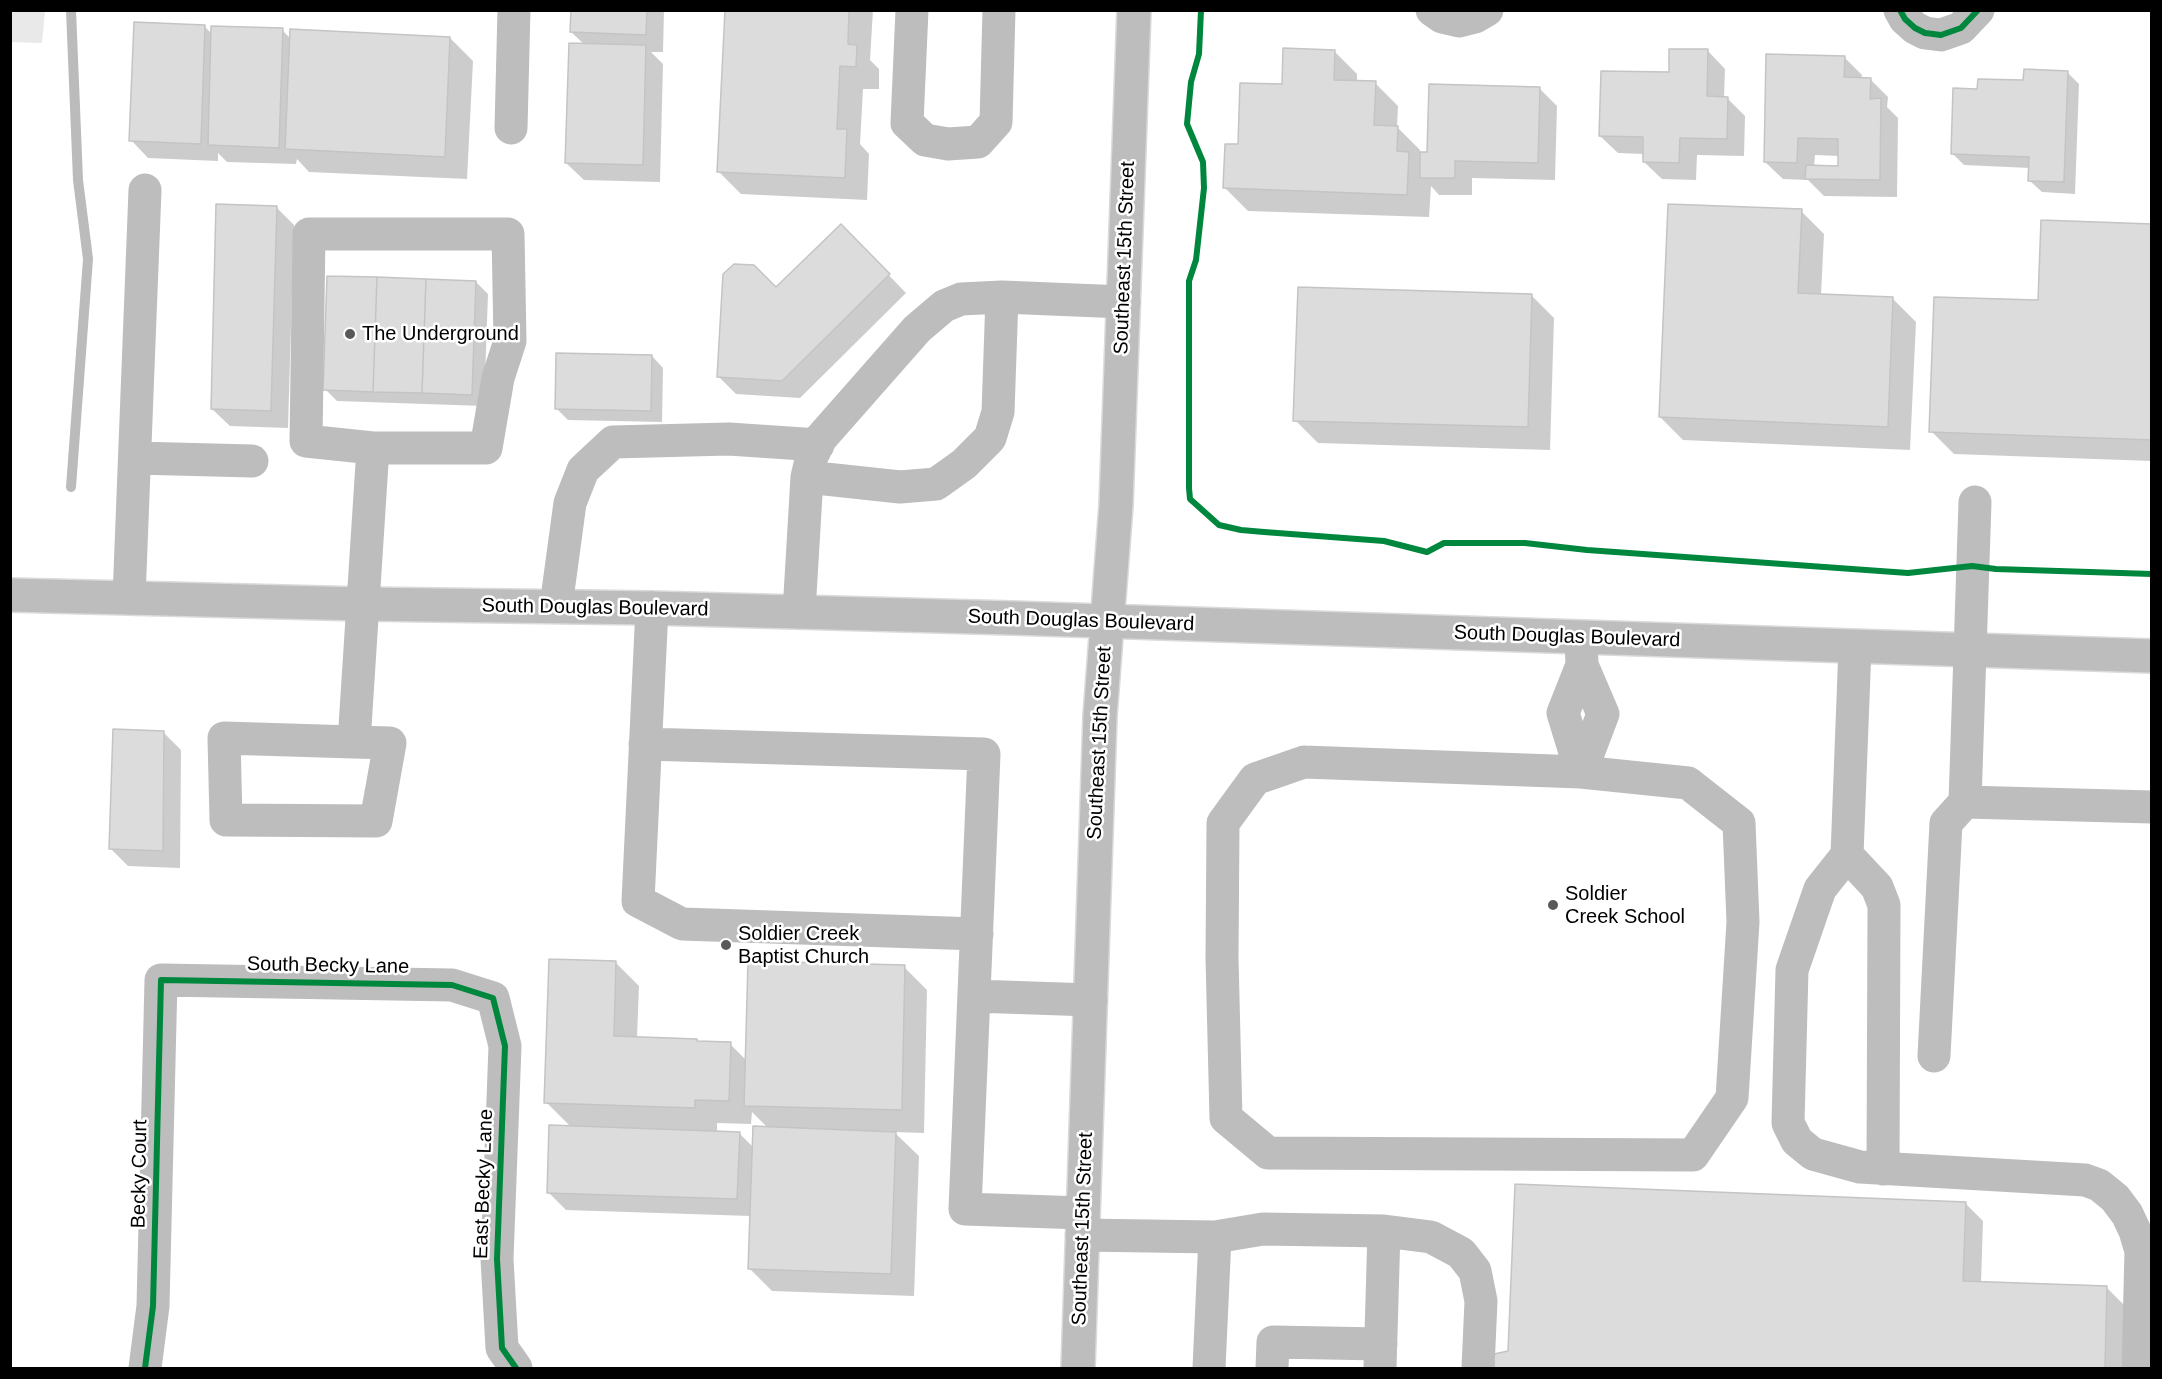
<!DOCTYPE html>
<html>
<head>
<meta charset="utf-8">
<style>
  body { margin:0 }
  #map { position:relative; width:2162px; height:1379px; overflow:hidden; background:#fff; font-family:Helvetica,sans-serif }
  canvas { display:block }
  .frame { position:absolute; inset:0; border:12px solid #000; pointer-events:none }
</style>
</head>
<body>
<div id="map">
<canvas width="2162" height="1379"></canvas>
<div class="frame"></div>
</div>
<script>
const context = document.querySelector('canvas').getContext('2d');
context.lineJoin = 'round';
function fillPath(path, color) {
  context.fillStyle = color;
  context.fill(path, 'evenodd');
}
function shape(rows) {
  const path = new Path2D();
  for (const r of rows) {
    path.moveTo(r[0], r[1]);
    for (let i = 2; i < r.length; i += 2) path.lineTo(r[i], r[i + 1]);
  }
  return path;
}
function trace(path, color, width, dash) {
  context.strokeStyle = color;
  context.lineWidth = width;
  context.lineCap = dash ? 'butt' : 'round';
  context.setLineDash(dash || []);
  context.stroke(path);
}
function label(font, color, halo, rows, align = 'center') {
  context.font = font + ' Helvetica,sans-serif';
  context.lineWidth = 5;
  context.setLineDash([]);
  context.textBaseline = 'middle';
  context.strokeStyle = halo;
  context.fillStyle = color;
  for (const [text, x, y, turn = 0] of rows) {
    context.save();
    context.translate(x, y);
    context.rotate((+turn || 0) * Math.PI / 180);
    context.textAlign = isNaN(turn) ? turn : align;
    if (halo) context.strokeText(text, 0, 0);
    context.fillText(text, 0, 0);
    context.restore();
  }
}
fillPath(shape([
  [11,10,45,11,42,43,11,42]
]), '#e9e9e9');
fillPath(shape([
  [572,10,664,10,663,52,651,52,663,64,660,182,584,180,566,163,585,45,571,32],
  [726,10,873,10,870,60,879,69,879,89,863,89,860,144,869,154,867,200,741,194,718,171],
  [205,27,213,35,282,30,291,39,450,38,473,61,467,179,309,172,297,159,296,164,227,162,218,153,218,161,148,158,131,140],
  [1334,51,1357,74,1357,82,1375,83,1398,106,1397,127,1420,150,1420,153,1428,153,1539,88,1557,106,1555,180,1472,178,1472,195,1439,195,1431,186,1429,217,1248,211,1225,188,1240,146,1283,86],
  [1708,51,1725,69,1724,98,1727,98,1745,116,1744,156,1697,155,1696,180,1662,179,1644,162,1644,154,1618,153,1600,136,1670,74],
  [1844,57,1862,75,1861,79,1870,79,1888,97,1887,107,1898,118,1897,197,1824,196,1808,180,1783,179,1765,162],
  [1815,155,1839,156,1839,167,1814,167],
  [2067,72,2079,84,2075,194,2042,192,2030,181,2030,168,1964,165,1953,154,1979,91],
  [276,207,294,225,288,428,230,426,212,409],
  [1801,211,1824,234,1821,295,1893,299,1916,322,1910,450,1683,440,1660,417],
  [2152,225,2152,461,1954,454,1931,431,2040,302],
  [841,226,906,293,800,398,736,394,719,377,777,289],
  [476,282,488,294,484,406,337,401,325,389],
  [1531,295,1554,318,1550,450,1318,443,1295,420],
  [652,356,663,368,662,422,568,420,556,408],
  [163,732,181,750,180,868,128,866,110,848],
  [616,963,639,986,637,1038,696,1040,699,1043,730,1044,747,1061,904,967,927,990,924,1133,894,1132,919,1156,914,1296,772,1291,749,1268,751,1216,566,1210,548,1192,571,1127,546,1102],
  [752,1112,768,1128,753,1147,739,1133,717,1132,717,1123,751,1124],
  [1965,1203,1983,1221,1981,1283,2107,1288,2124,1305,2122,1368,1495,1368,1496,1355]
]), '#0003');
trace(shape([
  [71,487,88,259,78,180,71,10]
]), '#bbb', 10);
const building = shape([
  [571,10,647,10,646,35,570,32,571,10],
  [725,10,849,10,848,44,857,45,856,67,840,66,837,129,847,129,845,178,717,172,725,10],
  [134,22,205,25,201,144,129,141,134,22],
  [211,26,283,28,279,148,208,145,211,26],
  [290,29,450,37,445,157,285,149,290,29],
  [569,43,646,45,643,165,565,163,569,43],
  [1283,48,1335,50,1334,80,1376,81,1374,125,1398,126,1397,151,1409,152,1407,195,1223,188,1225,144,1238,144,1240,83,1282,84,1283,48],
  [1669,49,1708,49,1707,96,1728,97,1727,139,1680,138,1679,163,1643,162,1643,137,1599,136,1601,71,1669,72,1669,49],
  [1766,54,1845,56,1844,77,1871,78,1870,99,1881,98,1880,180,1805,179,1806,165,1838,166,1838,139,1798,138,1797,163,1764,162,1766,54],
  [2024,69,2068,71,2064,182,2028,181,2029,157,1951,154,1953,88,1977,89,1978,79,2023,80,2024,69],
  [1429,84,1540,87,1538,163,1455,161,1455,178,1420,178,1420,152,1427,152,1429,84],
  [216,204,277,206,271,411,211,409,216,204],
  [1668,204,1802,209,1798,293,1893,297,1888,427,1659,417,1668,204],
  [2041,220,2152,224,2152,440,1929,432,1934,297,2038,300,2041,220],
  [841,224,890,274,782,381,717,377,723,274,734,264,754,265,776,287,841,224],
  [327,276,377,277,373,392,323,390,327,276],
  [377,277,426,279,422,393,373,392,377,277],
  [426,279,476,281,472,395,422,393,426,279],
  [1298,287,1532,294,1528,427,1293,421,1298,287],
  [556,353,652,355,651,411,555,409,556,353],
  [113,729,164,731,163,851,109,849,113,729],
  [549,959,616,961,614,1036,697,1039,697,1041,731,1042,729,1101,695,1100,695,1108,544,1103,549,959],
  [748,961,905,965,902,1110,744,1106,748,961],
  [549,1125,740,1132,737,1199,547,1193,549,1125],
  [753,1126,896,1132,891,1274,748,1269,753,1126],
  [1515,1184,1966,1202,1963,1281,2107,1286,2105,1368,1494,1368,1494,1354,1508,1351,1515,1184]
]);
fillPath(building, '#dcdcdc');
trace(building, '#c4c4c4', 1.5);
const major = shape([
  [10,595,362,604,652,608,1012,618,2152,656],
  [1078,1368,1100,716,1116,505,1134,10]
]);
trace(major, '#dbdbdb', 36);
trace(shape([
  [912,10,907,123,925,140,948,144,978,142,996,122,999,10],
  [1432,10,1442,17,1459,21,1475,17,1487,10],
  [1900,10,1905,19,1915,28,1925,33,1941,35,1961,28,1978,10],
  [511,128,514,10],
  [135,458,252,461],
  [807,477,900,487,936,484,964,464,990,438,998,412,1002,297],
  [129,598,145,190],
  [556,606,570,503,583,470,613,442,729,439,818,445],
  [652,608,638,901,682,924,977,934],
  [799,612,807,477,812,456,821,438,917,329,944,306,961,299,1002,297,1124,302],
  [1581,638,1582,665,1603,714,1581,772],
  [1855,647,1847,855,1820,889,1792,970,1788,1123,1797,1141,1813,1154,1860,1167,2085,1180,2099,1185,2115,1198,2127,1214,2135,1231,2141,1251,2138,1368],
  [354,742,390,743,376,821,226,820,224,738,354,742,373,448,486,448,498,378,510,341,508,234,309,234,306,441,373,448],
  [645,744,984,754,965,1209,1083,1213],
  [1304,762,1581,772,1688,783,1739,823,1743,922,1732,1098,1693,1155,1268,1153,1226,1118,1222,958,1223,823,1255,779,1304,762],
  [1581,772,1563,713,1582,665],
  [1965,802,2152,807],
  [1847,855,1877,887,1884,905,1883,1169],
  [974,996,1091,1000],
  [1934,1056,1946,823,1965,802,1975,502],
  [1082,1235,1215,1237,1263,1229,1384,1231,1431,1237,1461,1253,1475,1271,1481,1301,1478,1368],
  [145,1368,153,1306,161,980,452,985,493,998,505,1046,497,1259,502,1348,516,1368],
  [1209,1368,1215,1237],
  [1272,1368,1273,1342,1381,1344],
  [1380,1368,1384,1231]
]), '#bdbdbd', 33);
trace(major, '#bdbdbd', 33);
trace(shape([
  [1201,10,1199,54,1191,82,1187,124,1203,162,1204,188,1196,260,1189,281,1189,488,1190,499,1219,525,1241,530,1264,532,1384,541,1427,552,1444,543,1525,543,1587,550,1908,573,1972,566,1996,569,2152,574],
  [1900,10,1905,19,1915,28,1925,33,1941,35,1961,28,1978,10],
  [145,1368,153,1306,161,980,452,985,493,998,505,1046,497,1259,502,1348,516,1368]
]), '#00873e', 6);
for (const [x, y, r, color] of [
  [350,334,6,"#595959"],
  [1553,905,6,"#595959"],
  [726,945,6,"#595959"]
]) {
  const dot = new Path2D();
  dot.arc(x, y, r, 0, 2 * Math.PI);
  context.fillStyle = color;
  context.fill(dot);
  trace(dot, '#fff', 2);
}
label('20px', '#000', '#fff', [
  ["Southeast 15th Street",1125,258,-88],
  ["South Douglas Boulevard",595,608,1],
  ["South Douglas Boulevard",1081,621,2],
  ["South Douglas Boulevard",1567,637,2],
  ["Southeast 15th Street",1100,743,-87],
  ["South Becky Lane",328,966,1],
  ["Becky Court",140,1174,-89],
  ["East Becky Lane",484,1184,-88],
  ["Southeast 15th Street",1083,1229,-88]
]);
label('20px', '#000', '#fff', [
  ["The Underground",362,334],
  ["Soldier",1565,894],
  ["Creek School",1565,917],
  ["Soldier Creek",738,934],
  ["Baptist Church",738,957]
], 'left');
</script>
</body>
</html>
